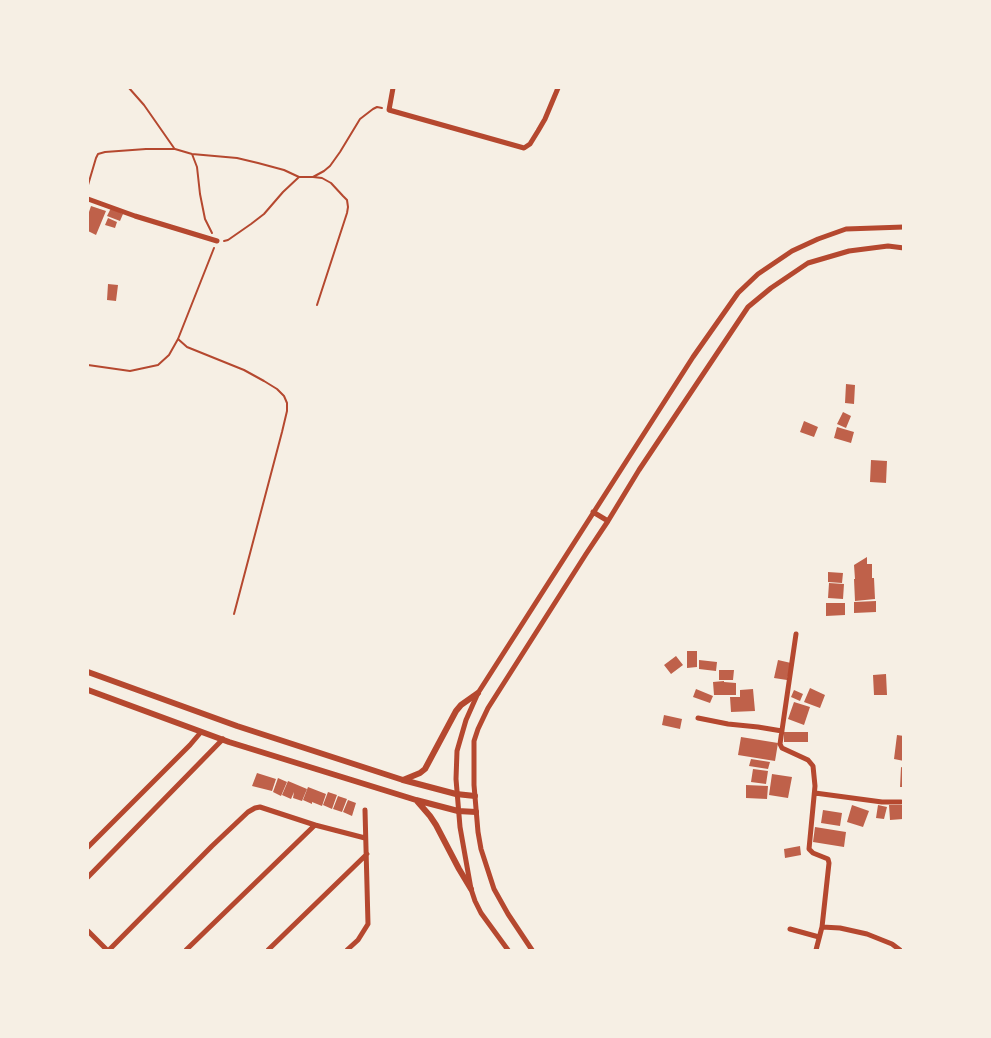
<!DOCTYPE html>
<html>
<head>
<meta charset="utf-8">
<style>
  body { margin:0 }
  #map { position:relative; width:991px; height:1038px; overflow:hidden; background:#f6efe4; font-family:Mulish,sans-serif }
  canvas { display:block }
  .frame { position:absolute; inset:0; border:89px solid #f6efe4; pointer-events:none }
</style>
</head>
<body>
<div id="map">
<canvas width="991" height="1038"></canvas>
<div class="frame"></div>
</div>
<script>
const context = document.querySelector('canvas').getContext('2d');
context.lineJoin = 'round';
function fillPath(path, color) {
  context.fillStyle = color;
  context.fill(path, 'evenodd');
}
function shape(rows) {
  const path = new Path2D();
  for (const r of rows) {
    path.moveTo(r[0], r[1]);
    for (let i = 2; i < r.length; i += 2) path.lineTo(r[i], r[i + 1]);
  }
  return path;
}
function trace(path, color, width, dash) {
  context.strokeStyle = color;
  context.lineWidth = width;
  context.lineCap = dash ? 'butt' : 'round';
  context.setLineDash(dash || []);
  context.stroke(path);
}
fillPath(shape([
  [91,206,106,211,96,235,88,231,88,215],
  [111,208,123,214,120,221,107,216],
  [108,218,117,222,115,228,105,225],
  [108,284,118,285,116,301,107,300],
  [846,384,855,385,854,404,845,403],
  [843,412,851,416,846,428,837,424],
  [804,421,818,427,814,437,800,432],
  [837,427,854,432,851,443,834,438],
  [871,460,887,461,886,483,870,482],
  [867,557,867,564,872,564,872,578,874,578,875,599,855,601,854,579,855,579,854,565],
  [828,572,843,573,842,583,828,582],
  [829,583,844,584,843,599,828,598],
  [876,601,876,612,854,613,854,602],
  [826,603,845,603,845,615,826,616],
  [687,651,697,651,697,667,687,668],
  [676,656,683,665,671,674,664,665],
  [699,660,717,662,716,671,699,669],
  [778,660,791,663,787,680,774,678],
  [719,670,734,670,733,680,719,680],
  [886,674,887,695,874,695,873,675],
  [724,681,724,682,736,683,736,695,714,695,713,682],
  [810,688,825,695,820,708,804,702],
  [696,689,713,696,710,703,693,697],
  [753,689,755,711,731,712,730,697,740,697,740,690],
  [794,690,803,694,800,701,791,697],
  [794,702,810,707,804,725,788,719],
  [664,715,682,719,680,729,662,725],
  [784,732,808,732,808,742,784,742],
  [897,735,904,736,904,761,894,759],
  [741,737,778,743,775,761,738,755],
  [751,759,770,762,768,769,749,766],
  [901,767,904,768,904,787,900,787],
  [753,769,768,771,766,784,751,782],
  [257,773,276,779,272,791,252,786],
  [772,774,792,777,788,798,769,795],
  [278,778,287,782,281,796,273,792],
  [288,781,307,789,302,801,293,798,294,792,291,799,282,795],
  [746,785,768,786,767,799,746,798],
  [308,787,326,794,322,806,312,802,312,804,303,800],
  [328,792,337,795,332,809,323,805],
  [338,796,347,799,342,812,333,809],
  [348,800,356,803,352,816,343,812],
  [852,805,869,811,863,827,847,822],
  [878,805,887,807,884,819,876,818],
  [889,805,903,805,903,819,890,820],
  [823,810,842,813,840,826,821,823],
  [815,827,846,832,844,847,813,842],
  [800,846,801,855,785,858,784,849]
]), '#bf614a');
trace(shape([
  [129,88,144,105,174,148],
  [192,154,197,167,200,194,205,219,212,233],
  [313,177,322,178,331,183,343,196,347,200,348,207,347,213,317,305],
  [88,185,96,158,98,154,105,152,146,149,175,149,192,154,237,158,258,163,284,170,299,177],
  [224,241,228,240,251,224,264,214,283,192,299,177,313,177,324,171,330,166,340,152,360,119,373,109,377,107,382,108],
  [178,339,187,347,244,370,264,381,277,389,284,396,287,403,287,411,282,432,234,614],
  [88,365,130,371,158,365,169,355,178,339,214,248]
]), '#b5482f', 2);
trace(shape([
  [393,88,389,110,524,148,530,144,538,131,545,119,558,88],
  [88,199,135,216,217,241],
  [593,512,608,521],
  [796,634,780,744,782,748,808,760,813,766,815,786,809,849,813,853,828,859,829,863,822,927],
  [698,718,728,724,758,727,782,731],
  [815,793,882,802,901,802],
  [88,847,190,745,201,732],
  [88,877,223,739],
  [790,929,819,937],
  [88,931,107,950],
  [109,950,212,846,248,812,255,808,260,807,315,825,365,838],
  [186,950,315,825],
  [268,950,367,854],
  [347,950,358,940,368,924,365,810],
  [508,950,481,913,475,901,471,889,460,827,456,779,457,751,466,720,478,693,693,357,738,293,758,274,792,251,818,239,846,229,904,227],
  [532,950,508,914,494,889,481,849,478,832,474,785,474,741,478,729,488,708,586,554,608,521,639,470,748,307,771,288,808,263,849,251,888,246,904,248],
  [816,950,822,927,840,928,867,934,892,944,900,950]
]), '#b5482f', 5);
trace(shape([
  [88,672,237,726,403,780,456,794,475,796],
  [88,690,229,742,416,800,458,811,476,812],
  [403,780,420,773,425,769,456,711,461,705,478,693],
  [417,801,430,816,436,825,459,869,471,889]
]), '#b5482f', 6);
</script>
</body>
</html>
